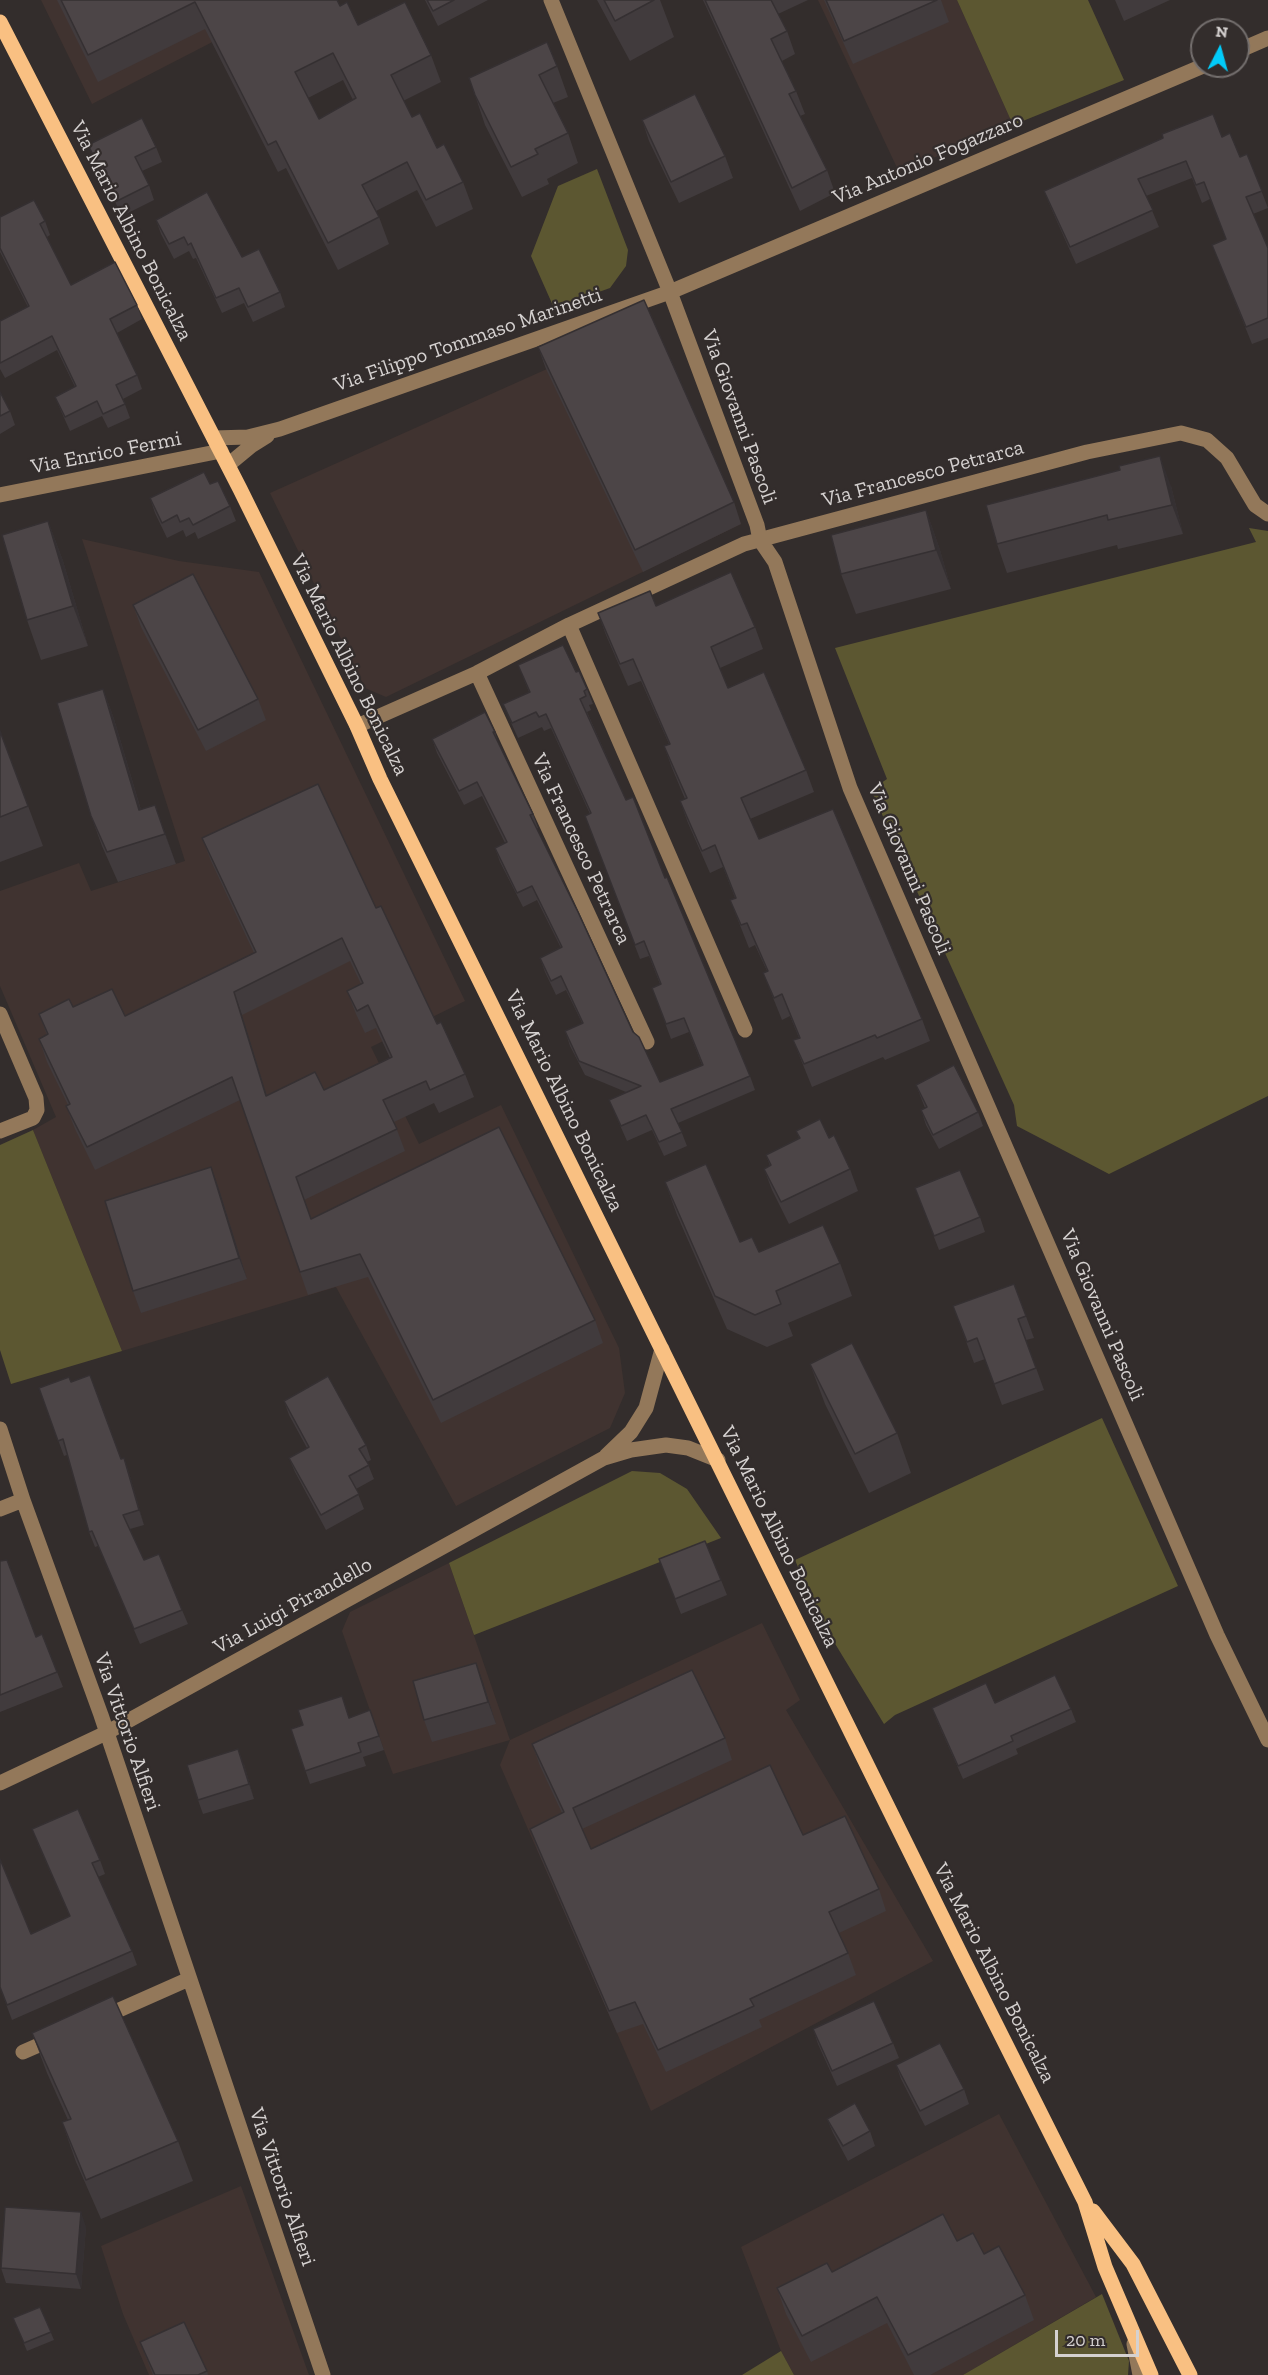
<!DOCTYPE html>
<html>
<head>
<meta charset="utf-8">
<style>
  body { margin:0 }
  #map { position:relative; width:1268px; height:2375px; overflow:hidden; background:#332d2c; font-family:"Zilla Slab",serif }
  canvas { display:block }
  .north { position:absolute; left:1190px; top:18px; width:60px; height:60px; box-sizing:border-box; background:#332d2c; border:2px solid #746f6e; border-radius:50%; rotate:6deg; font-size:16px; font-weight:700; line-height:24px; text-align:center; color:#d5d1d0 }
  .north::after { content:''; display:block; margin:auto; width:21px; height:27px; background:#02cbf9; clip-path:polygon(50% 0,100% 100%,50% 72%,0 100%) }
  .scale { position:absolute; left:1055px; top:2330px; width:84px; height:27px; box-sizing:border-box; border:3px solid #d5d1d0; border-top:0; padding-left:8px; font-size:18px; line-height:21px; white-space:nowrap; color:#d5d1d0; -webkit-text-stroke:4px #332d2c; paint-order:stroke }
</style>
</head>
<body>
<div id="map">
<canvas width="1268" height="2375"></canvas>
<div class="north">N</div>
<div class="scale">20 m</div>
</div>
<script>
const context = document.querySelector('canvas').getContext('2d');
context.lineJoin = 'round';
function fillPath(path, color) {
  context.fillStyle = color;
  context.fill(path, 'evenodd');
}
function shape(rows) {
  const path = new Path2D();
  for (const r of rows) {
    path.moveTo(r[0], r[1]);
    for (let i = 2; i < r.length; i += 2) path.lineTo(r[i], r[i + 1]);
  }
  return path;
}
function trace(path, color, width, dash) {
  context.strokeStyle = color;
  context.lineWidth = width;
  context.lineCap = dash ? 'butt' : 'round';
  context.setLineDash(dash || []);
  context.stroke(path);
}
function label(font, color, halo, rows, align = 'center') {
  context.font = font + ' "Zilla Slab",serif';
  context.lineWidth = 4.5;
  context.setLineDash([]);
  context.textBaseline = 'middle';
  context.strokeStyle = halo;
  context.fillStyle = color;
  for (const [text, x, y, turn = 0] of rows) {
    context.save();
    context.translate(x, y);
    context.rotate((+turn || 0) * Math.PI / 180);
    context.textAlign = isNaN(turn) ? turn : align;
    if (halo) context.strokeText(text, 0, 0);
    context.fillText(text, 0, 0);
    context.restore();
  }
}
fillPath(shape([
  [41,0,294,0,92,104],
  [818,0,957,0,1013,125,899,172],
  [652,322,741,524,386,697,365,688,270,493],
  [82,539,179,561,259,572,465,1001,371,1047,419,1144,501,1105,619,1348,625,1393,610,1428,456,1506,336,1287,122,1351,33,1130,56,1117,0,986,0,891,79,863,91,891,185,861],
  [449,1563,510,1740,762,1623,800,1700,786,1710,933,1961,651,2111,500,1765,510,1740,393,1774,384,1750,342,1631,350,1612],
  [999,2114,1096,2297,963,2375,794,2375,781,2351,741,2247],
  [241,2186,309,2375,149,2375,123,2314,101,2246]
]), '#403330');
fillPath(shape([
  [957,0,1088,0,1124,80,1013,125],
  [597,169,628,250,626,266,610,288,554,308,531,256,558,186],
  [1249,528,1268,531,1268,1096,1109,1174,1017,1126,1014,1105,871,790,887,779,835,648,1256,542],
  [33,1130,122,1351,11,1384,0,1350,0,1145],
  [1102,1418,1178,1586,895,1715,884,1724,820,1619,795,1560],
  [632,1471,660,1473,687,1489,721,1538,474,1635,449,1563],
  [1102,2294,1129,2361,1128,2375,963,2375],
  [781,2351,794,2375,742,2375]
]), '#5c5731');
trace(shape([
  [551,0,670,292,757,525,760,540,775,562,850,788,1217,1635,1268,1740],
  [1238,51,1268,38],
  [214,438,248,437,280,429,670,292,1203,66],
  [228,465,251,446,267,436],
  [0,495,221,451],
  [569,625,745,1030],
  [477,673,647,1042],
  [357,726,477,673,569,625,744,544,1087,452,1181,433,1207,440,1227,458,1255,505,1268,514],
  [0,1014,36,1098,37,1110,33,1118,0,1131],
  [0,1429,23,1500,101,1715,323,2375],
  [606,1456,631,1432,646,1408,662,1349],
  [0,1509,23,1500],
  [0,1783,106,1733,604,1458,631,1450,666,1445,688,1448,718,1460],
  [101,2018,189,1979],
  [23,2052,55,2038],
  [1134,2344,1140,2375]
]), '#93785a', 15);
trace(shape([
  [0,22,240,489,357,726,380,779,964,1961,1085,2202,1105,2267,1151,2375],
  [1093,2211,1133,2264,1190,2375]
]), '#f9c082', 15);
fillPath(shape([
  [57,0,337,0,340,6,358,25,431,55,441,82,403,101,412,117,437,148,463,182,473,209,436,227,417,190,376,211,379,217,389,244,338,270,286,168,278,172,205,29,98,82],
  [343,80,353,100,319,119,308,98],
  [425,0,488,0,438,26],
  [597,0,660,0,674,37,630,61],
  [703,0,808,0,778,14,787,31,795,54,782,61,796,91,805,114,800,116,827,170,835,193,800,211],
  [824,0,941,0,949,22,853,64],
  [1115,0,1170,0,1124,21],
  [557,66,568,97,553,103,568,133,578,163,547,179,549,184,522,197,485,125,475,95],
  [642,120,725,156,733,178,679,203,649,141],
  [1222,137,1240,157,1247,154,1268,208,1253,214,1268,248,1268,338,1252,344,1212,245,1226,239,1210,199,1202,203,1192,178,1146,196,1159,227,1076,264,1051,208,1044,191],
  [88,145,156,147,162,162,142,171,149,185,154,200,122,216,94,159],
  [0,217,45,221,50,235,47,237,71,285,137,305,142,319,117,333,137,375,142,389,123,399,130,418,108,428,102,416,70,431,61,411,55,397,75,387,57,350,5,378,0,369,0,322,28,307,0,252],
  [156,220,242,257,280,292,285,307,253,322,244,303,222,313,196,258,193,259,189,251,174,259,161,234],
  [538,347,734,502,741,524,643,572,546,369],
  [0,392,10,411,15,425,0,434],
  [210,484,230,506,236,521,198,539,195,532,186,537,183,530,167,538,155,513,150,498],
  [1171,486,1183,534,1118,549,1117,545,1007,573,997,544],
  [926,510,940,550,951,589,856,614,841,574],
  [48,521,63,561,88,646,41,660,27,620],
  [133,605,258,699,266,720,206,751,141,627],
  [656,606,755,627,763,649,720,668,728,688,806,770,814,792,750,819,759,839,922,1019,930,1041,885,1060,883,1057,812,1087,793,1040,799,1038,790,1016,782,1020,763,973,767,971,755,945,749,948,730,900,735,898,723,867,710,873,688,823,680,801,685,799,672,768,664,746,669,744,641,681,628,686,606,635,598,613],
  [518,665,576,672,587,689,593,704,589,705,591,710,587,712,626,800,665,878,750,1076,755,1090,678,1123,687,1146,664,1156,652,1130,627,1141,615,1114,609,1100,626,1092,585,1075,570,1046,565,1031,582,1023,566,990,556,995,545,972,540,958,561,948,537,900,523,907,500,862,495,848,505,843,482,796,464,805,437,753,432,739,495,732,499,746,533,814,538,828,536,829,633,1032,660,1082,702,1065,689,1032,671,1039,652,988,660,984,649,956,640,959,585,816,590,814,551,728,544,731,542,727,518,738,509,718,503,704,529,692],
  [103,689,114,719,141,810,155,805,176,864,118,882,102,846,91,816],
  [0,731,43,846,0,862],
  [202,838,376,908,437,1024,465,1074,474,1097,439,1113,434,1103,394,1122,405,1151,304,1200,311,1219,595,1320,603,1343,441,1423,368,1277,308,1295,240,1100,95,1170,75,1129,66,1106,68,1105,47,1062,39,1039,47,1035,39,1014,73,1007,125,1016,254,953,211,861],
  [350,961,361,984,347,991,356,1014,365,1033,376,1028,390,1058,324,1090,267,1096,242,1015],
  [916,1085,978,1112,983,1126,939,1149,926,1125,921,1110,925,1108],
  [796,1131,829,1138,850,1169,858,1191,789,1224,772,1190,764,1169,770,1166,766,1155,799,1138],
  [211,1167,219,1189,247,1279,141,1313,133,1291],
  [665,1182,740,1242,759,1252,840,1263,852,1296,788,1323,793,1336,767,1347,727,1329,677,1215],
  [915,1188,980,1217,985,1232,939,1250],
  [1014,1284,1034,1338,1026,1340,1044,1390,1002,1405,985,1359,974,1363,953,1306],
  [810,1364,897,1433,911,1473,869,1493,825,1404],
  [71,1382,121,1459,124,1458,129,1473,144,1525,130,1529,144,1560,182,1610,188,1624,140,1644,98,1546,95,1547,89,1532,67,1455,64,1456,39,1388],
  [284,1401,366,1445,371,1460,367,1462,374,1479,356,1489,364,1509,326,1530,295,1472,289,1458,307,1448,289,1415],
  [659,1559,721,1580,727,1595,681,1614],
  [0,1561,36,1637,57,1672,63,1687,0,1712],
  [484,1685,496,1724,432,1742,424,1720],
  [995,1703,1071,1709,1076,1722,1016,1749,1018,1754,963,1779,937,1721,932,1708],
  [370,1710,384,1750,363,1757,366,1766,310,1784,291,1729,350,1718],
  [725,1738,732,1760,582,1829,591,1849,803,1835,879,1889,886,1911,839,1933,848,1953,856,1975,759,2020,762,2027,666,2072,643,2024,617,2033,538,1851,530,1829,562,1813,540,1766,532,1744],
  [244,1764,254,1799,203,1814,198,1800],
  [32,1829,100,1860,105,1874,98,1877,132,1951,137,1965,12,2020,0,1988,0,1859,31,1934,70,1917,38,1844],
  [813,2029,893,2043,899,2058,837,2086,818,2044],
  [32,2033,178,2141,193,2181,101,2219,76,2162,62,2122,68,2120,47,2073],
  [896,2065,964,2089,969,2104,925,2126,901,2079],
  [827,2119,870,2131,875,2146,848,2161,833,2133],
  [86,2227,81,2289,6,2283,1,2268],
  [957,2241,984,2254,1025,2295,1034,2320,930,2375,914,2375,887,2323,811,2362,786,2314,777,2288,832,2272],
  [40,2307,54,2340,27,2351,13,2318],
  [140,2342,207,2371,208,2375,153,2375]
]), '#413b3d');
fillPath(shape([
  [1160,456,1171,486,1183,534,1172,505],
  [926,510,940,550,951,589,936,550],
  [48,521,63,561,88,646,73,606],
  [103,689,114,719,150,841,139,810],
  [155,805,166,835,176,864,165,834],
  [234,992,242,1015,274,1119,266,1096],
  [211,1167,219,1189,247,1279,239,1258],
  [124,1458,129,1473,144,1525,139,1510],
  [476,1663,484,1685,496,1724,488,1702],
  [238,1749,244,1764,254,1799,249,1784],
  [81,2212,86,2227,81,2289,76,2274]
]), '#353032');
const building = shape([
  [61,0,337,0,340,6,347,2,358,25,405,2,431,55,391,75,412,117,420,113,437,148,444,144,463,182,426,200,407,162,362,185,379,217,328,243,276,141,268,145,195,2,88,55,61,0],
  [333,53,356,98,319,119,295,72,333,53],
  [427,0,454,0,433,11,427,0],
  [604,0,654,0,615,21,604,0],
  [705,0,771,0,787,31,771,39,796,91,789,94,827,170,792,188,705,0],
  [826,0,937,0,844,41,826,0],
  [547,42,557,66,539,75,568,133,535,149,538,154,511,167,475,95,469,78,547,42],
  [695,94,725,156,671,182,642,120,695,94],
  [1213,114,1222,137,1230,133,1240,157,1247,154,1262,191,1246,197,1268,248,1268,318,1246,327,1212,245,1226,239,1204,182,1196,185,1186,161,1138,179,1153,210,1070,247,1044,191,1163,138,1162,134,1213,114],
  [142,118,156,147,135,157,149,185,117,201,88,145,142,118],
  [207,192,242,257,259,249,280,292,248,307,239,288,216,298,191,243,188,245,184,237,169,244,156,220,207,192],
  [34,200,45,221,40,224,71,285,115,262,137,305,110,319,137,375,116,385,125,404,103,414,97,401,65,417,55,397,76,386,52,336,0,363,0,321,29,306,0,248,0,217,34,200],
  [644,300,734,502,635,550,538,347,644,300],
  [0,392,10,411,0,416,0,392],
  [1160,456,1172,505,1108,520,1107,515,997,544,986,505,1120,470,1119,466,1160,456],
  [204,472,210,484,218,481,230,506,193,525,189,518,180,522,177,515,162,523,150,498,204,472],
  [926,510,936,550,841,574,831,535,926,510],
  [48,521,73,606,27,620,2,535,48,521],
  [731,572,755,627,711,647,728,688,764,672,806,770,741,798,759,839,833,809,922,1019,877,1038,875,1035,804,1064,793,1040,800,1038,782,994,774,998,763,973,768,971,747,923,741,925,730,900,736,898,715,845,702,851,680,801,687,798,664,746,670,744,633,659,620,664,598,613,650,591,656,606,731,572],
  [193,574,258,699,198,730,133,605,193,574],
  [563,645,576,672,579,671,587,689,584,691,586,696,580,699,626,800,633,797,665,878,667,877,750,1076,671,1109,682,1132,659,1142,646,1115,621,1126,609,1100,641,1086,579,1061,565,1031,583,1023,561,976,551,981,540,958,562,947,532,886,517,893,495,848,507,842,477,782,459,791,432,739,485,712,495,732,493,732,533,814,530,815,578,912,633,1032,639,1037,660,1082,703,1065,684,1018,666,1024,652,988,661,984,644,941,635,945,585,816,591,813,546,714,539,717,536,712,512,723,503,704,530,692,518,665,563,645],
  [103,689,139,810,155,805,165,834,107,852,91,816,57,703,103,689],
  [0,731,28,806,0,817,0,731],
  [318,784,376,908,381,906,437,1024,441,1022,465,1074,430,1090,426,1081,383,1100,397,1129,296,1177,311,1219,499,1127,595,1320,433,1400,360,1254,300,1272,232,1077,87,1147,66,1106,70,1104,39,1039,48,1034,39,1014,69,999,73,1007,112,989,125,1016,256,952,202,838,318,784],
  [342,938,363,983,347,991,357,1011,368,1005,392,1057,324,1090,315,1072,266,1096,234,992,342,938],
  [954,1065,978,1112,933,1135,921,1110,927,1107,916,1085,954,1065],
  [820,1119,829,1138,834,1135,850,1169,781,1202,764,1169,771,1165,766,1155,800,1138,796,1131,820,1119],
  [706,1164,740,1242,752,1237,759,1252,823,1225,840,1263,776,1291,781,1304,755,1315,715,1296,665,1182,706,1164],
  [211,1167,239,1258,133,1291,105,1201,211,1167],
  [960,1170,980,1217,934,1236,915,1188,960,1170],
  [1014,1284,1026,1316,1018,1319,1036,1368,994,1384,977,1338,967,1342,953,1306,1014,1284],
  [852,1343,897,1433,855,1454,810,1364,852,1343],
  [90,1375,121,1459,124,1458,139,1510,123,1515,144,1560,159,1554,182,1610,134,1629,92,1531,89,1532,63,1439,58,1441,39,1388,69,1377,71,1382,90,1375],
  [328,1376,366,1445,359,1449,369,1465,349,1476,359,1494,321,1515,289,1458,309,1447,284,1401,328,1376],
  [705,1541,721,1580,675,1599,659,1559,705,1541],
  [7,1560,36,1637,42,1634,57,1672,0,1695,0,1561,7,1560],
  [476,1663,488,1702,424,1720,413,1681,476,1663],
  [692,1670,725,1738,573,1808,591,1849,770,1765,803,1835,845,1816,879,1889,829,1912,848,1953,750,1999,754,2006,658,2050,635,2002,609,2011,530,1829,564,1812,532,1744,692,1670],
  [1055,1675,1071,1709,1011,1736,1013,1741,958,1766,932,1708,986,1683,995,1703,1055,1675],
  [342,1696,349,1718,370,1710,379,1736,358,1743,361,1752,305,1771,291,1729,303,1725,298,1710,342,1696],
  [238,1749,249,1784,198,1800,187,1765,238,1749],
  [78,1809,100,1860,92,1863,132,1951,7,2005,0,1987,0,1859,31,1934,70,1916,32,1829,78,1809],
  [113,1996,178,2141,86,2180,62,2122,71,2119,32,2033,113,1996],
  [874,2001,893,2043,832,2071,813,2029,874,2001],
  [940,2043,964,2089,920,2111,896,2065,940,2043],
  [855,2103,870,2131,843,2146,827,2119,855,2103],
  [5,2207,81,2212,76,2274,1,2268,5,2207],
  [943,2214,957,2241,973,2233,984,2254,999,2246,1025,2295,908,2355,877,2297,802,2336,777,2288,827,2263,832,2272,943,2214],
  [40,2307,51,2332,24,2343,13,2318,40,2307],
  [184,2322,207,2371,198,2375,155,2375,140,2342,184,2322]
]);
fillPath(building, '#4c4547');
trace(building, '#353032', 1.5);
label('21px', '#d5d1d0', '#332d2c', [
  ["Via Antonio Fogazzaro",928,159,-23],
  ["Via Mario Albino Bonicalza",131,231,63],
  ["Via Filippo Tommaso Marinetti",468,340,-19],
  ["Via Giovanni Pascoli",739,417,70],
  ["Via Enrico Fermi",106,453,-11],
  ["Via Francesco Petrarca",923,474,-15],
  ["Via Mario Albino Bonicalza",349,665,64],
  ["Via Francesco Petrarca",581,849,65],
  ["Via Giovanni Pascoli",909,869,67],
  ["Via Mario Albino Bonicalza",564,1101,64],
  ["Via Giovanni Pascoli",1102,1315,67],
  ["Via Mario Albino Bonicalza",779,1537,64],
  ["Via Luigi Pirandello",293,1606,-29],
  ["Via Vittorio Alfieri",127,1732,71],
  ["Via Mario Albino Bonicalza",994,1973,63],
  ["Via Vittorio Alfieri",282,2187,71]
]);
</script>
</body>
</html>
